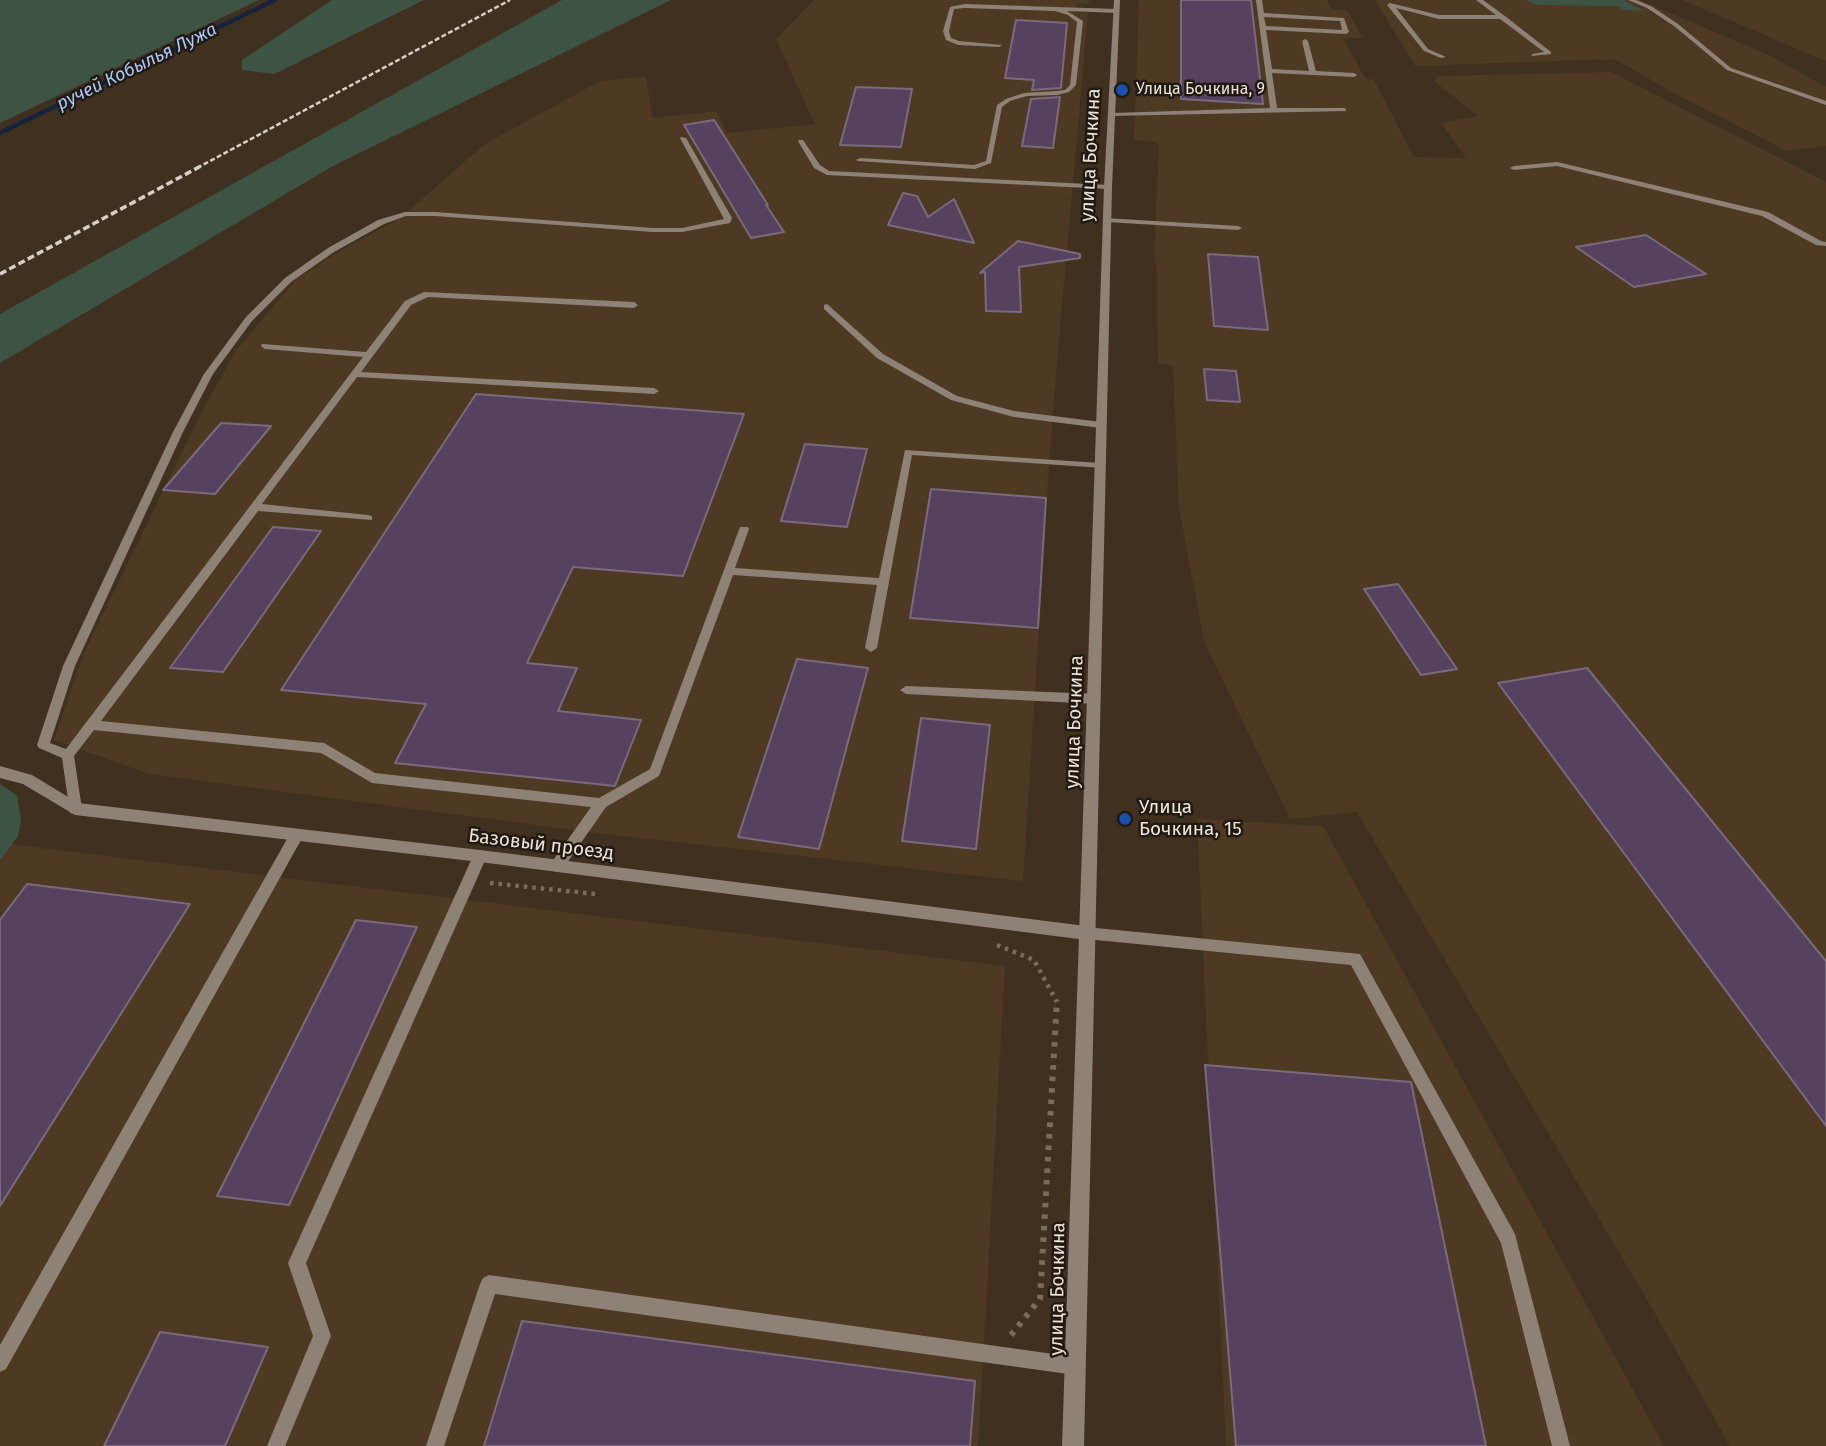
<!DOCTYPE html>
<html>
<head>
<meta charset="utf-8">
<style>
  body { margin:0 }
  canvas { display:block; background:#40301f }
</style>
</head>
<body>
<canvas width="1826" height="1446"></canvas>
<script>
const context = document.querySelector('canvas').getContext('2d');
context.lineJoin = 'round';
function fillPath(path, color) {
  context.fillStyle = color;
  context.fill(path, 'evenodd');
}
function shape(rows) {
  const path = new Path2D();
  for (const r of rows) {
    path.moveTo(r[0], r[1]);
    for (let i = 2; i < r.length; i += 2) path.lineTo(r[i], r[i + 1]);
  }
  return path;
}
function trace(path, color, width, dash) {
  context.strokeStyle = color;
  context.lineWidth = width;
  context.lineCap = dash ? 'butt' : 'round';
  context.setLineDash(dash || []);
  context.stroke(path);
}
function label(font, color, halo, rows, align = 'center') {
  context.font = font + ' "Fira Sans",sans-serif';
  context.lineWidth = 5;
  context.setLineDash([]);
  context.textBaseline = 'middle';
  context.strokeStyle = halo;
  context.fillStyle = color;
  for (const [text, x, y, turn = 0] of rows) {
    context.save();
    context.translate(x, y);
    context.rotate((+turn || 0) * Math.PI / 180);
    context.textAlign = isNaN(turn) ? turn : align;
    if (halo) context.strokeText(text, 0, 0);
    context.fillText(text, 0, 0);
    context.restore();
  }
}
fillPath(shape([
  [814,0,1089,0,1089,4,1077,4,1076,12,1088,13,1052,420,1023,881,604,834,149,774,54,740,84,653,203,409,237,349,296,280,340,251,399,219,485,144,600,81,646,77,653,118,716,111,727,133,815,124,776,39],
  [1139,0,1327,0,1332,9,1348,11,1363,38,1343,38,1365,78,1374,80,1414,157,1466,158,1441,123,1478,116,1434,81,1439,76,1611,72,1826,182,1826,1446,1730,1446,1648,1301,1357,812,1290,819,1204,641,1179,508,1173,365,1158,364,1157,271,1154,256,1159,147,1156,142,1134,140],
  [1375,0,1639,0,1769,55,1826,87,1826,146,1787,151,1677,95,1615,59,1415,66],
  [1682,0,1826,0,1826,61],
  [1197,819,1323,826,1664,1446,1226,1446],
  [0,843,1005,966,978,1446,0,1446]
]), '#4e3922');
fillPath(shape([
  [0,0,259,0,0,123],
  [332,0,424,0,274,74,242,70,242,60],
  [562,0,671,0,333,166,0,363,0,314],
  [1526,0,1624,0,1644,11,1624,10,1617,6,1536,5],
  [0,784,17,796,21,820,18,836,0,860]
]), '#3d5344');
trace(shape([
  [0,133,275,0]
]), '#15233d', 4.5);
const building = shape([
  [1181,0,1251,0,1263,104,1181,99,1181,0],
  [1016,20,1067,23,1061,88,1032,90,1034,80,1005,78,1016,20],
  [856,87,912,89,901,147,840,145,856,87],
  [1060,97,1053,148,1022,146,1031,99,1060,97],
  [714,120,768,205,766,205,784,232,751,238,684,125,714,120],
  [903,193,917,196,928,217,954,199,974,243,888,225,903,193],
  [1646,235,1706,274,1634,287,1576,247,1646,235],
  [1018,241,1080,254,1080,258,1019,267,1021,312,986,311,985,272,980,273,1018,241],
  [1208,254,1258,257,1268,330,1214,326,1208,254],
  [1204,369,1236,371,1240,402,1207,400,1204,369],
  [476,394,744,414,683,576,573,567,527,663,577,668,558,711,641,720,615,786,395,763,426,704,281,690,476,394],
  [221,423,271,426,215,494,163,490,221,423],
  [805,444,867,449,847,527,781,521,805,444],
  [931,489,1046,498,1038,628,910,618,931,489],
  [273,527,321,531,223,672,170,668,273,527],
  [1398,584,1457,669,1421,675,1364,589,1398,584],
  [797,659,868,668,819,849,738,837,797,659],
  [1587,668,1826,961,1826,1126,1498,683,1587,668],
  [921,718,990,725,976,849,902,841,921,718],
  [27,884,190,904,0,1206,0,920,27,884],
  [356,920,417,927,289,1205,217,1196,356,920],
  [1205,1065,1411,1082,1486,1446,1236,1446,1205,1065],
  [522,1321,975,1381,970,1446,484,1446,522,1321],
  [160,1332,268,1347,225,1446,104,1446,160,1332]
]);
fillPath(building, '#56425e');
trace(building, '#796a7e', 2);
trace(shape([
  [490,883,596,894],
  [997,945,1034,960,1057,1002]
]), '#7a6c5d', 4.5, [3.5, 5]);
trace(shape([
  [1011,1335,1040,1299,1057,1000]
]), '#7a6c5d', 6, [4.5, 7]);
fillPath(shape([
  [1256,0,1262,0,1264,13,1344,18,1349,32,1346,34,1266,30,1272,69,1309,71,1302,41,1305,39,1308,41,1316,71,1354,73,1357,75,1354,77,1272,73,1277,108,1344,108,1346,109,1346,111,1110,116,1109,115,1112,113,1270,108,1256,0],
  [1264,17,1340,21,1342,30,1266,26,1264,17],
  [1476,0,1483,0,1505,16,1551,52,1551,54,1532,56,1532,54,1544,52,1500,19,1439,19,1396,8,1428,49,1446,57,1441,58,1424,51,1387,5,1390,3,1439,15,1496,15,1476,0],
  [1628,0,1636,0,1651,6,1678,24,1731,68,1826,101,1826,105,1727,70,1674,26,1647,8,1628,0],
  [965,4,1117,9,1120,11,1117,13,1067,11,1083,21,1076,85,1069,92,1057,95,1027,96,1010,101,1002,107,991,163,975,169,858,161,856,160,860,158,974,165,986,161,997,105,1006,99,1024,93,1057,91,1065,90,1070,85,1077,22,1068,15,1055,11,965,8,954,9,949,31,951,38,959,41,1002,45,999,47,958,45,946,40,943,31,950,7,965,4],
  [681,137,686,138,732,218,730,223,682,232,653,232,435,216,406,216,384,224,334,252,291,282,252,321,213,374,183,432,75,666,50,743,66,749,363,357,265,349,261,346,262,344,366,352,405,301,424,292,634,302,638,305,634,308,428,297,411,305,361,372,654,388,659,391,654,394,357,377,262,504,368,515,372,516,372,520,258,511,101,721,324,743,375,773,599,798,650,769,740,527,748,527,749,529,735,568,879,578,905,450,1100,463,1105,466,1103,468,912,455,877,648,871,652,865,648,877,585,733,575,659,776,606,807,562,870,557,872,552,870,550,866,552,862,591,807,372,783,321,753,94,730,74,756,82,809,80,813,75,814,70,813,62,758,39,748,37,745,63,666,173,432,204,374,246,317,285,278,328,248,378,220,405,212,435,212,653,228,682,228,724,219,680,138,681,137],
  [799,140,803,140,820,165,829,171,1108,185,1112,187,1108,189,827,175,814,168,798,141,799,140],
  [1557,162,1768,212,1821,241,1826,242,1826,246,1816,245,1762,216,1557,166,1514,170,1510,168,1514,166,1557,162],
  [1104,218,1238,226,1242,228,1238,230,1107,222,1104,222,1104,218],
  [827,304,883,354,957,396,1014,411,1101,422,1106,425,1101,428,1014,417,951,400,877,358,824,309,824,305,827,304],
  [906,686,1095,694,1101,699,1095,704,906,694,900,690,906,686],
  [296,830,301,832,303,836,301,840,6,1369,0,1372,0,1345,291,832,296,830],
  [480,850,485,852,487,856,306,1263,331,1336,285,1446,267,1446,313,1336,288,1263,473,856,475,852,480,850],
  [1086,927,1360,954,1515,1234,1570,1446,1552,1446,1501,1243,1351,965,1086,939,1081,937,1079,933,1081,929,1086,927],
  [489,1275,1075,1357,1081,1360,1084,1366,1081,1372,1075,1375,495,1294,444,1446,426,1446,480,1284,483,1278,489,1275]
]), '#8e8176');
fillPath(shape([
  [0,766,32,775,78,803,480,850,1086,926,1092,928,1094,933,1092,938,1086,940,480,862,75,815,23,784,0,778,0,766]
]), '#8e8176');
fillPath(shape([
  [1114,0,1120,0,1112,187,1084,1446,1062,1446,1104,187,1114,0]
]), '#8e8176');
trace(shape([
  [197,168,510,0]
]), '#dacfc4', 2.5, [5, 2.5]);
trace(shape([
  [0,274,201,166]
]), '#dacfc4', 3.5, [7, 3.5]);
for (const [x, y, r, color] of [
  [1122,90,7,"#1a4fb4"],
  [1125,819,7,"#1a4fb4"]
]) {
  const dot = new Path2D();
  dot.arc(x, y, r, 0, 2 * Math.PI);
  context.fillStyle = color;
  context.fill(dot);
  trace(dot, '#211a12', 2.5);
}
label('16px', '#ece2d7', '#211a12', [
  ["Улица Бочкина, 9",1136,90]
], 'left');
label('italic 18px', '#aacaff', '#211a12', [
  ["ручей Кобылья Лужа",137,67,-26]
]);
label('19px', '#ece2d7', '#211a12', [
  ["улица Бочкина",1091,155,-87],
  ["улица Бочкина",1075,722,-88],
  ["Базовый проезд",541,845,7],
  ["улица Бочкина",1058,1289,-89]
]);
label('19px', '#ece2d7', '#211a12', [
  ["Улица",1139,808],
  ["Бочкина, 15",1139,830]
], 'left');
</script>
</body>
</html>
